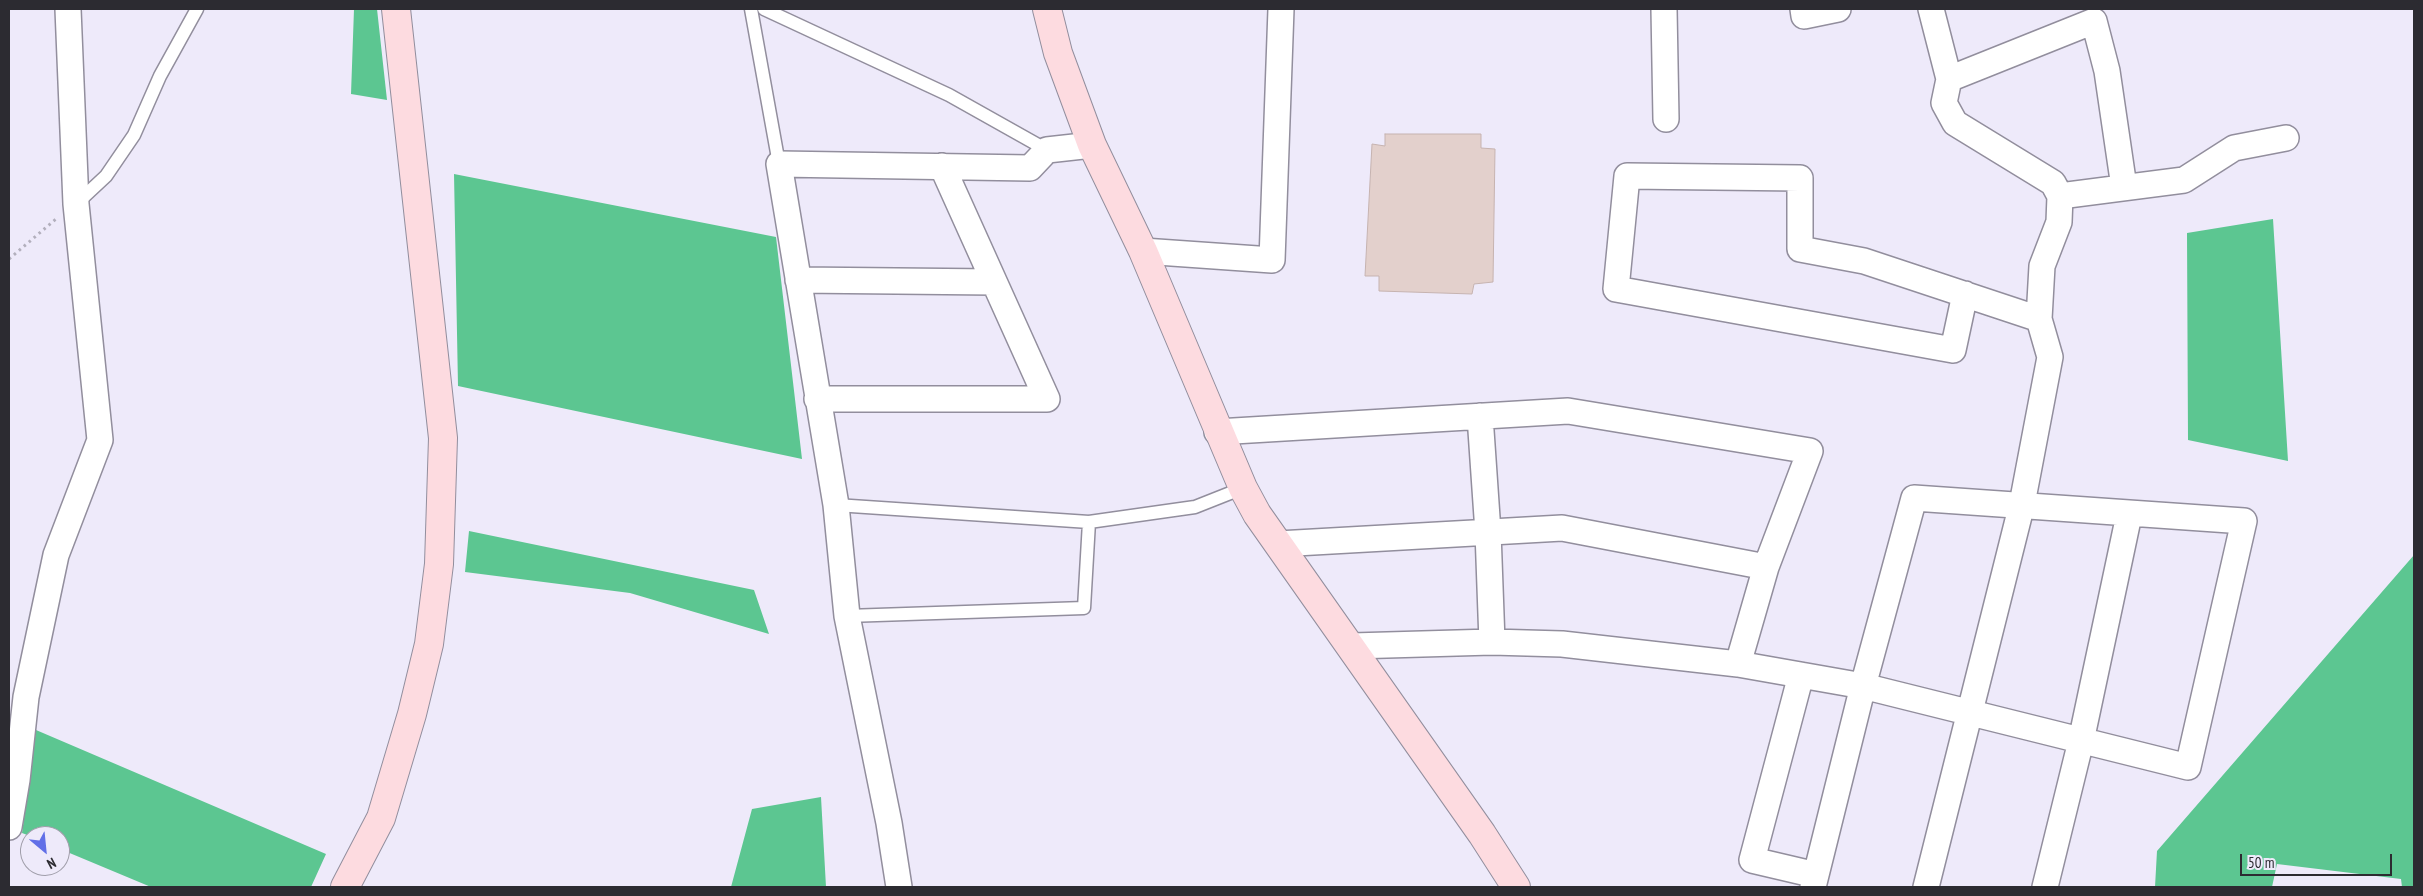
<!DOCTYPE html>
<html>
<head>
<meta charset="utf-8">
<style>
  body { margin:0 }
  #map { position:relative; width:2423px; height:896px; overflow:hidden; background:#eeeafa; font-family:"PT Sans Narrow",sans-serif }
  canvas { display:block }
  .frame { position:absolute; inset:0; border:10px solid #2c2b31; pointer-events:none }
  .north { position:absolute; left:20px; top:826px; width:50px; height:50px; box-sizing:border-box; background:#eeeafa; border:1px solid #a09eaa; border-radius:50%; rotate:152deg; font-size:14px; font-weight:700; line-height:20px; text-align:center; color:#2c2b31 }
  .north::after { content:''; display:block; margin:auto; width:18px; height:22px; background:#616fe7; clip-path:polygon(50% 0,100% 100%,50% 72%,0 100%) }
  .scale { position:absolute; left:2240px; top:854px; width:152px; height:22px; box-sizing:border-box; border:2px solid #2c2b31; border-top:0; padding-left:6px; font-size:15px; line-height:18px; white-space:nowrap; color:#2c2b31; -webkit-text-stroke:4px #eeeafa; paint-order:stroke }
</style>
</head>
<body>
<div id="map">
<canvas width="2423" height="896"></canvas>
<div class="frame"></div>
<div class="north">N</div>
<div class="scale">50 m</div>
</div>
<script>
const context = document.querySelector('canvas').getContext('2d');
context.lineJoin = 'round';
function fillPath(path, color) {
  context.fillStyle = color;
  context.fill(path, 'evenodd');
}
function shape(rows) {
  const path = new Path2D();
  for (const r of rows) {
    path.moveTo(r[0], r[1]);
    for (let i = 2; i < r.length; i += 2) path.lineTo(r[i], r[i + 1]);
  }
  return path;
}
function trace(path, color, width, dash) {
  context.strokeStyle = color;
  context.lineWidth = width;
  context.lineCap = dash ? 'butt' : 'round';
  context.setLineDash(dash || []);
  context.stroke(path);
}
fillPath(shape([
  [354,9,377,9,387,100,351,94],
  [454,174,776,237,802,459,458,386],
  [2273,219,2288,461,2188,440,2187,233],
  [469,531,754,590,769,634,630,593,465,572],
  [2414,555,2414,887,2402,887,2401,879,2277,864,2272,887,2155,887,2157,851],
  [36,730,326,854,311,887,151,887,60,849,60,836,30,836,22,833],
  [821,797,826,887,731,887,752,809]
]), '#5cc691');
const building = shape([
  [1385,134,1481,134,1481,148,1495,149,1493,282,1474,284,1472,294,1379,291,1379,276,1365,276,1372,144,1385,146,1385,134]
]);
fillPath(building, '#e3d0cc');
trace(building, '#c6b3b0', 1);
const lane = shape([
  [751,9,779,164],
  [764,9,949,95,1047,150],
  [76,204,106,176,134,135,160,76,197,9],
  [836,505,1089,522,1195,507,1243,488],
  [847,616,1084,608,1089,522]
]);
const street = shape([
  [1664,9,1666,119],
  [1803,9,1804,16,1838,9],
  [1949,79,2094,21,2107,71,2124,187],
  [2060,196,2184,180,2234,148,2286,138],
  [1143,251,1272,260,1281,9],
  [798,280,994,282],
  [1965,294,1953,350,1616,289,1627,176,1800,178,1800,249,1864,261,2039,319],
  [817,399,1047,399,942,166],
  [1480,416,1488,532,1492,642],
  [1217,432,1568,411,1810,451,1766,567,1738,664],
  [1278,544,1562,528,1766,567],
  [1352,646,1492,642,1562,644,1738,664,1863,686,2188,767,2244,521,1914,498,1863,686,1813,887],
  [1801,675,1752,860,1816,875],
  [9,827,17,780,26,697,56,555,100,440,76,204,68,9],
  [899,887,889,823,847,616,836,505,779,164,1030,168,1047,150,1092,145],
  [1926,887,2022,504,2050,357,2039,319,2042,266,2059,222,2060,196,2053,183,1955,123,1944,103,1949,79,1931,9],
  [2045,887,2081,741,2129,515]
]);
const secondary = shape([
  [1047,9,1058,53,1092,145,1143,251,1243,488,1257,514,1482,834,1516,887],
  [345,887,381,818,412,714,429,644,439,564,443,438,396,9]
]);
trace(lane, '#928e9d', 15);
trace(street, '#928e9d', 28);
trace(secondary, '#928e9d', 30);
trace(shape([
  [9,259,56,219]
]), '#b2afbc', 3, [2.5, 4]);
trace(lane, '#fff', 12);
trace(street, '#fff', 25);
trace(secondary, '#fddbe0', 28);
</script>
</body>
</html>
